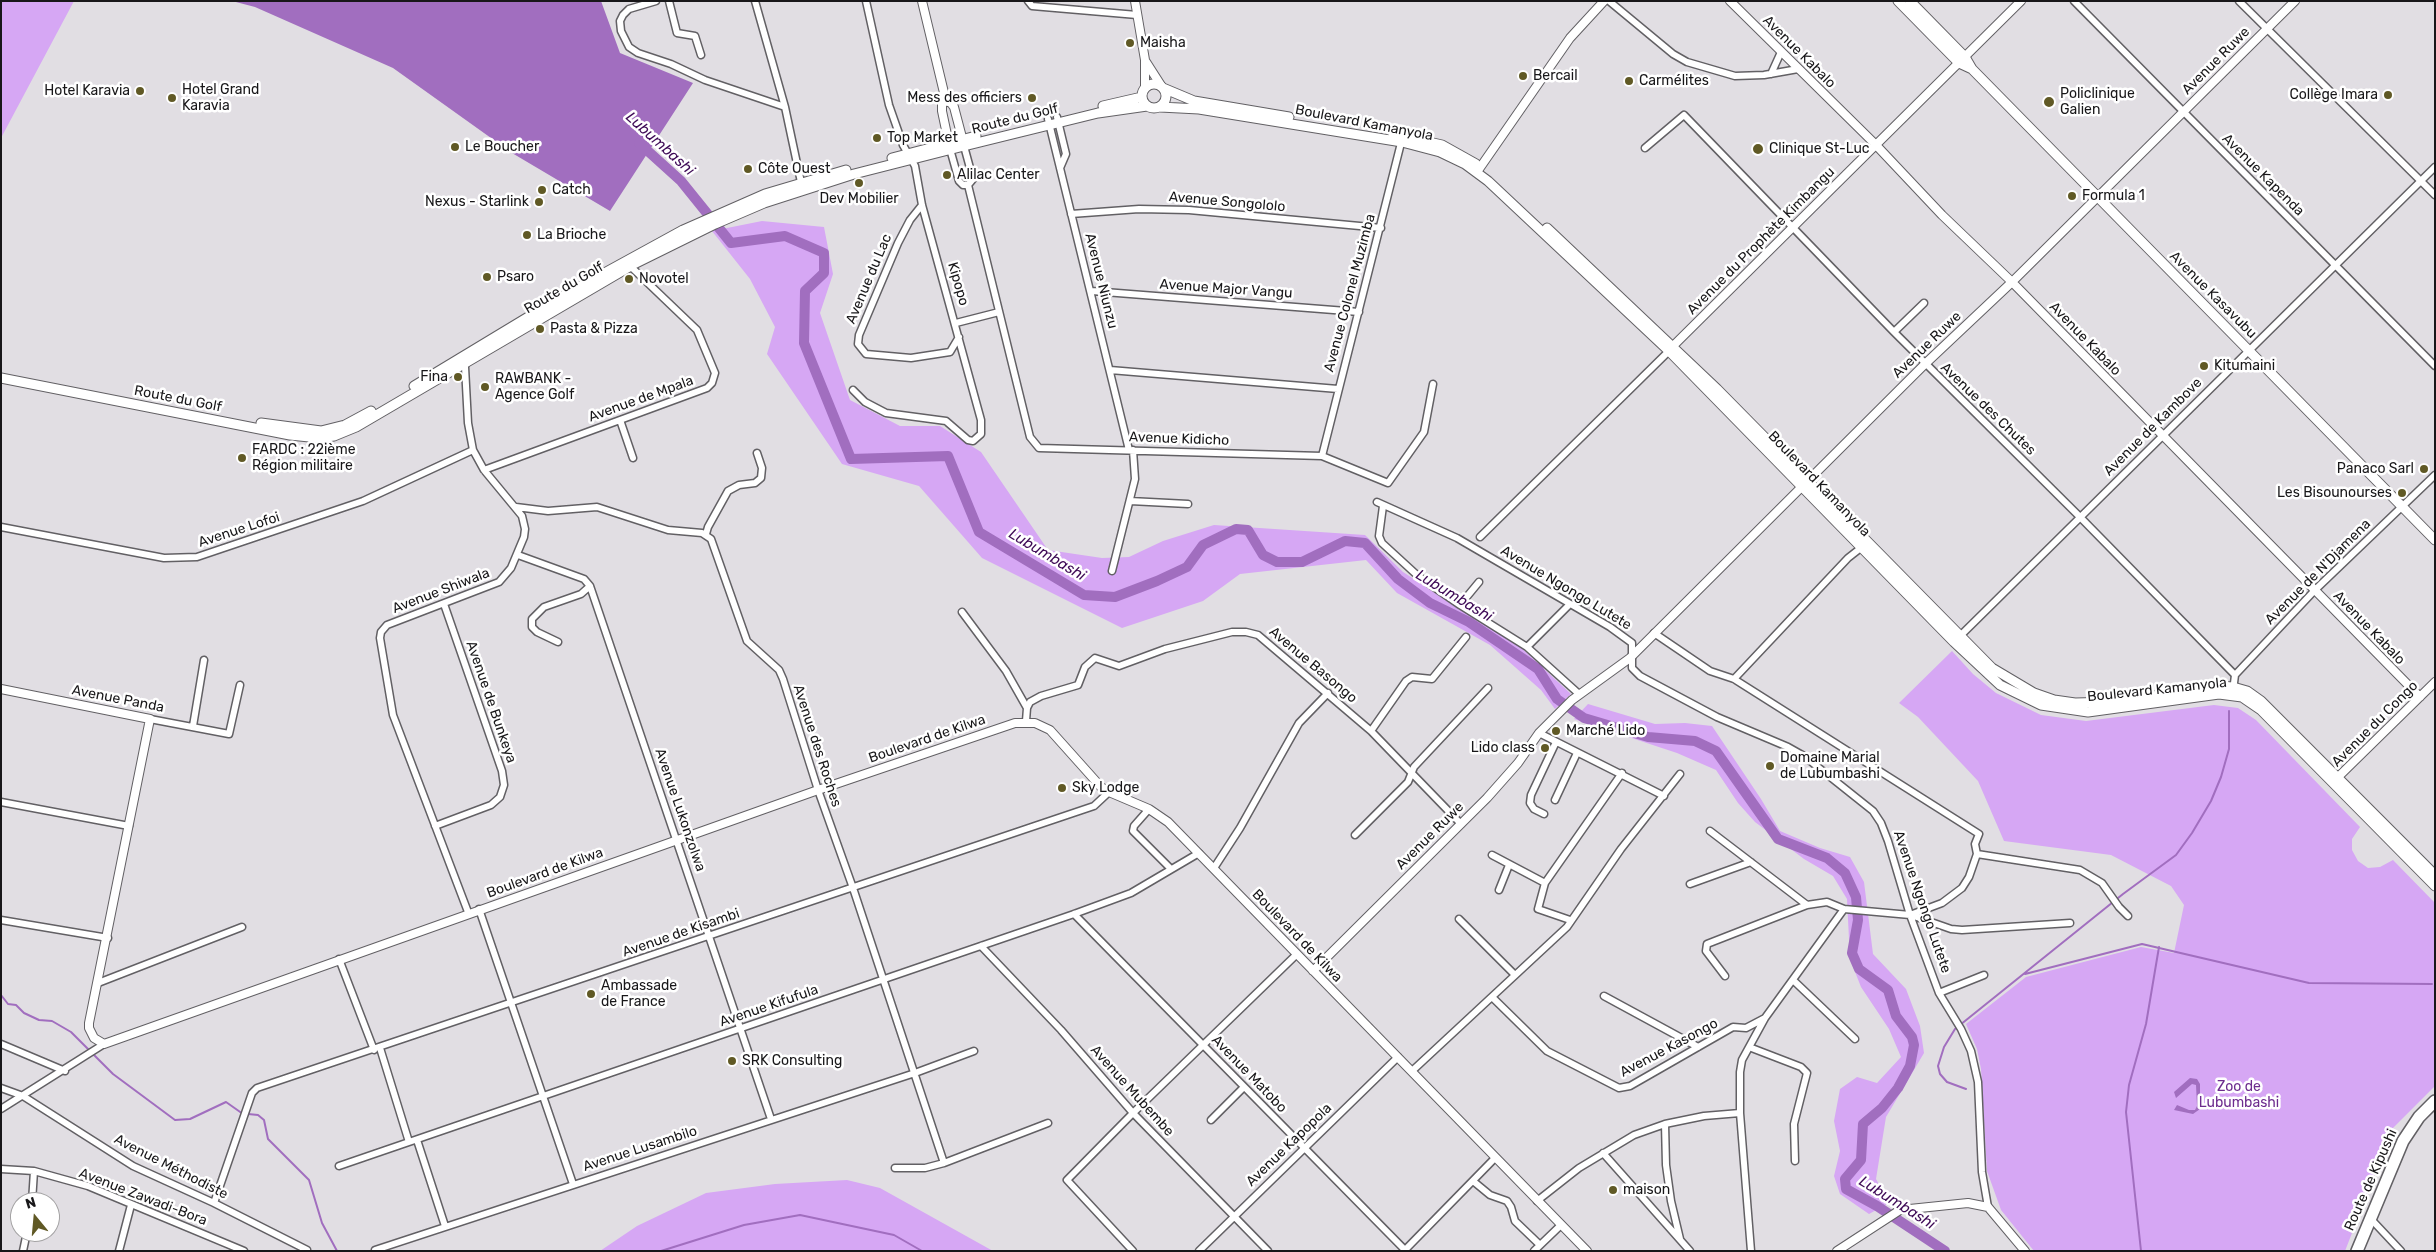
<!DOCTYPE html>
<html>
<head>
<meta charset="utf-8">
<style>
  body { margin:0 }
  #map { position:relative; width:2436px; height:1252px; overflow:hidden; background:#e1dee3; font-family:Rubik,sans-serif }
  canvas { display:block }
  .frame { position:absolute; inset:0; border:2px solid #181719; pointer-events:none }
  .north { position:absolute; left:10px; top:1192px; width:50px; height:50px; box-sizing:border-box; background:#fff; border:1px solid #a3a2a3; border-radius:50%; rotate:343deg; font-size:14px; font-weight:700; line-height:20px; text-align:center; color:#181719 }
  .north::after { content:''; display:block; margin:auto; width:18px; height:22px; background:#605925; clip-path:polygon(50% 0,100% 100%,50% 72%,0 100%) }
</style>
</head>
<body>
<div id="map">
<canvas width="2436" height="1252"></canvas>
<div class="frame"></div>
<div class="north">N</div>
</div>
<script>
const context = document.querySelector('canvas').getContext('2d');
context.lineJoin = 'round';
function fillPath(path, color) {
  context.fillStyle = color;
  context.fill(path, 'evenodd');
}
function shape(rows) {
  const path = new Path2D();
  for (const r of rows) {
    if (r.length === 3) {
      path.moveTo(r[0] + r[2], r[1]);
      path.arc(r[0], r[1], r[2], 0, 2 * Math.PI);
      continue;
    }
    path.moveTo(r[0], r[1]);
    for (let i = 2; i < r.length; i += 2) path.lineTo(r[i], r[i + 1]);
  }
  return path;
}
function trace(path, color, width, dash) {
  context.strokeStyle = color;
  context.lineWidth = width;
  context.lineCap = dash ? 'butt' : 'round';
  context.setLineDash(dash || []);
  context.stroke(path);
}
function label(font, color, halo, rows, align = 'center') {
  context.font = font + ' Rubik,sans-serif';
  context.lineWidth = 5;
  context.setLineDash([]);
  context.textBaseline = 'middle';
  context.strokeStyle = halo;
  context.fillStyle = color;
  for (const [text, x, y, turn = 0] of rows) {
    context.save();
    context.translate(x, y);
    context.rotate((+turn || 0) * Math.PI / 180);
    context.textAlign = isNaN(turn) ? turn : align;
    if (halo) context.strokeText(text, 0, 0);
    context.fillText(text, 0, 0);
    context.restore();
  }
}
fillPath(shape([
  [1,1,74,1,1,138],
  [762,221,824,227,833,274,820,313,850,400,900,426,940,426,981,452,1048,550,1102,558,1129,557,1163,541,1214,525,1365,535,1403,572,1451,603,1498,626,1571,694,1555,709,1541,690,1490,645,1397,593,1366,560,1240,574,1203,601,1122,628,982,558,919,486,842,464,767,354,775,327,750,279,712,231],
  [1952,651,1973,674,1996,693,2041,715,2086,721,2214,705,2238,708,2256,720,2360,827,2352,839,2352,850,2358,861,2368,868,2380,867,2393,860,2435,903,2435,1086,2393,1128,2345,1251,2034,1251,2001,1210,1987,1171,1981,1069,1977,1049,1966,1024,2026,977,2141,947,2174,953,2184,905,2171,886,2111,855,2004,841,1978,781,1918,717,1899,703],
  [1588,704,1655,724,1685,723,1712,726,1761,799,1780,831,1820,848,1850,857,1864,882,1873,954,1906,989,1920,1026,1924,1053,1886,1117,1876,1179,1889,1203,1869,1214,1840,1194,1834,1176,1840,1151,1834,1121,1840,1089,1857,1077,1877,1083,1901,1057,1889,1029,1861,987,1850,959,1847,899,1833,876,1804,859,1755,822,1738,803,1716,770,1677,753,1574,719],
  [847,1180,880,1188,993,1251,600,1251,637,1226,706,1193,775,1184]
]), '#d6a7f4');
fillPath(shape([
  [232,1,601,1,620,53,693,83,610,211,512,153,393,68,255,7],
  [2190,1078,2197,1079,2200,1084,2200,1109,2193,1114,2174,1110,2177,1105,2189,1110,2195,1110,2197,1106,2196,1085,2192,1084,2176,1098,2174,1092]
]), '#a16ebf');
trace(shape([
  [2025,974,2142,944,2309,983,2432,984],
  [1,995,8,1004,16,1005,24,1013,39,1020,52,1021,71,1032,113,1074,175,1120,190,1119,226,1102,243,1114],
  [1966,1089,1947,1082,1940,1074,1938,1066,1944,1047,1955,1029,2123,894,2176,855,2192,833,2211,801,2221,777,2229,749,2229,711],
  [248,1114,258,1115,264,1120,268,1139,309,1180,322,1223,337,1251],
  [661,1251,744,1225,800,1215,894,1235,922,1251],
  [2141,1251,2126,1112,2129,1085,2146,1024,2159,947]
]), '#a16ebf', 2);
trace(shape([
  [639,143,681,181,731,243,785,236,824,253,824,273,805,291,804,343,851,459,948,456,979,532,1084,595,1115,597,1157,581,1187,567,1203,545,1236,529,1248,530,1263,555,1277,562,1302,562,1345,541,1365,543,1398,579,1430,603,1469,622,1538,669,1557,699,1584,718,1648,737,1695,741,1716,751,1778,839,1827,858,1845,873,1856,897,1858,920,1852,953,1859,969,1888,990,1896,1016,1912,1037,1914,1045,1910,1066,1898,1088,1882,1108,1863,1124,1861,1160,1845,1179,1846,1189,1877,1206,1945,1251]
]), '#a16ebf', 10);
const minor = shape([
  [656,1,629,9,623,15,620,21,621,31,629,47,638,53,671,64,705,80,785,107],
  [669,1,677,33,695,36,701,55],
  [755,1,785,107,802,187],
  [1028,1,1032,6,1137,15],
  [1609,1,1673,54,1687,62,1735,76,1764,75,1798,69],
  [2074,1,2435,366],
  [2239,1,2435,195],
  [1771,74,1781,52],
  [1057,117,1066,154,1060,168],
  [1048,119,1129,450],
  [964,146,973,179,968,185],
  [1645,148,1684,115,1894,332,2080,517,2235,675],
  [950,149,959,181,963,185,968,185],
  [968,185,1030,437,1039,448,1322,456,1388,483,1424,432,1433,384],
  [922,205,910,220,898,243,859,335,858,344,866,354,911,358,950,352,959,337],
  [1071,214,1139,209,1189,210,1381,228],
  [1092,291,1359,312],
  [956,323,999,312],
  [1894,332,1924,303],
  [463,360,465,367,468,423,473,450,484,470,522,516,525,529,524,537,511,568,499,582,387,625,381,632,380,638,393,715,468,912],
  [1110,370,1338,389],
  [853,390,865,402,886,413,946,421,968,440,973,441,981,434,981,420,922,205,915,166,903,145,889,105,866,1],
  [620,420,633,458],
  [1322,456,1402,139],
  [484,470,707,388,712,383,715,373,697,330,627,263],
  [1130,501,1188,504],
  [1377,502,1457,538,1610,627,1632,643,1632,668,1640,676,1717,717,1788,747,1804,756,1873,811,1881,823,1888,841,1910,915,1939,993,1961,1029,1971,1051,1978,1082,1982,1172,1988,1207],
  [1383,506,1379,536,1382,543,1418,576,1460,605],
  [516,507,548,511,597,507,668,530,702,533,711,539,747,641,779,670,783,679,818,790,853,888,944,1163],
  [1,527,164,558,197,557,363,501,473,450],
  [706,534,708,527,728,491,739,485,755,483,761,478,762,468,757,453],
  [1480,537,1669,351],
  [518,555,584,579,590,586,771,1119],
  [1112,571,1135,479,1133,450],
  [1479,582,1460,605,1527,647,1579,694],
  [962,612,1006,671,1027,708],
  [1654,633,1710,671,1734,679,1979,834,1975,844,1977,854,1969,877,1962,888,1942,903,1910,915,1844,909,1827,902,1807,905,1707,944,1706,951,1725,976],
  [1958,638,2435,167],
  [558,642,537,632,532,627,532,619,544,607,581,594,590,586],
  [1527,647,1570,604],
  [1734,679,1848,558,1862,547],
  [2233,691,2235,675,2315,590,2435,475],
  [150,719,229,734,240,685],
  [1026,721,1027,708,1030,702,1041,696,1078,685,1085,667,1095,658,1119,666,1165,649,1232,632,1246,632,1258,635,1371,731,1461,824],
  [193,726,204,660],
  [1371,731,1406,681,1412,677,1432,679,1466,637],
  [1539,733,1664,796],
  [1555,800,1577,753],
  [1,802,129,826],
  [1149,809,1134,826,1133,831,1171,869],
  [1544,814,1534,809,1530,803,1531,795,1556,742],
  [435,826,491,805,500,797,504,785,502,771,444,604],
  [1710,831,1807,905],
  [1355,835,1408,782,1414,767,1488,688],
  [1977,854,2080,870,2102,883,2119,907,2128,916],
  [1492,855,1545,883],
  [1214,868,1240,828,1299,723,1328,693],
  [1690,884,1751,862],
  [1499,890,1509,865],
  [479,909,573,1184],
  [1074,914,1406,1251],
  [1911,915,1951,929,1962,930,2070,923],
  [1459,919,1515,975],
  [1,920,108,938],
  [1570,920,1538,909,1545,883,1622,773],
  [981,946,1061,1030,1133,1113,1268,1251],
  [339,959,374,1050],
  [1793,980,1855,1039],
  [98,983,242,927],
  [1939,993,1984,975],
  [1604,996,1698,1047],
  [1492,997,1547,1051,1619,1088,1630,1086,1733,1027,1746,1028,1765,1018],
  [1,1044,65,1071],
  [1749,1047,1801,1067,1807,1073,1794,1124,1795,1161],
  [380,1048,409,1142],
  [1412,1071,1567,927,1621,849,1680,774],
  [1,1088,23,1096,133,1166,214,1203,307,1250],
  [1,1109,104,1044],
  [1211,1120,1244,1087],
  [1665,1124,1666,1165,1671,1201,1680,1239],
  [417,1140,445,1226],
  [1603,1153,1690,1251],
  [339,1166,1074,914,1131,893,1199,853],
  [895,1168,925,1168,944,1163,1048,1123],
  [1,1169,34,1171,88,1186,244,1251],
  [1473,1181,1490,1195,1507,1201,1511,1207,1515,1221,1540,1245],
  [1537,1201,1579,1168,1634,1135,1665,1124,1704,1116,1740,1113],
  [32,1202,34,1171],
  [214,1203,252,1093,257,1088,1094,806,1109,792],
  [2370,1218,2401,1251],
  [375,1250,915,1073,974,1051],
  [23,1251,27,1232],
  [119,1251,131,1205],
  [1133,1251,1067,1180,1133,1113,1297,954],
  [1199,1251,1398,1057],
  [1404,1251,1495,1158],
  [1534,1251,1561,1225],
  [1751,1251,1740,1113,1740,1072,1742,1060,1765,1018,1844,909]
]);
const tertiary = shape([
  [922,1,946,101],
  [1135,1,1145,60,1145,88],
  [1730,1,1875,144,1942,215,2012,282,2420,697],
  [1146,62,1162,87],
  [946,101,942,104,942,111,950,149],
  [946,101,951,103,954,107,964,145],
  [1477,172,1570,38,1604,1],
  [1669,350,2021,1],
  [1,689,150,719,89,1023,89,1028,94,1038,104,1044,818,790,1015,723,1035,723,1050,730,1101,787,1109,792,1149,809,1168,822,1587,1251],
  [2334,781,2435,682],
  [1313,971,1487,798,1518,763,1539,733,1572,700,1630,658,1925,364,2012,282,2295,1],
  [1837,1251,1900,1210,1968,1203,1988,1207,2025,1251]
]);
const secondary = shape([
  [1898,1,1959,63,1972,69],
  [1910,1,1965,57,1972,69,2435,540],
  [1154,96,12],
  [1163,88,1194,101,1289,117],
  [1103,106,1142,97],
  [1160,107,1199,109,1402,142,1440,152,1465,164,1488,181,1669,351,1954,642,2000,685,2041,705,2088,712,2219,694,2242,697,2261,710,2435,886],
  [1393,134,1442,145,1476,164],
  [892,158,976,136],
  [1547,228,1717,389,1992,668,2034,693,2054,700,2075,703,2114,702,2219,686,2233,687,2247,691,2261,701,2435,875],
  [1,378,290,435,319,438,334,436,356,427,634,264,715,224,764,203,854,174,964,146,1098,113,1147,106],
  [414,386,568,293,683,230,765,194,846,170],
  [261,423,321,431,345,425,371,411]
]);
const trunk = shape([
  [2357,1251,2403,1141,2419,1117,2435,1101]
]);
trace(minor, '#626064', 9);
trace(tertiary, '#626064', 10);
trace(secondary, '#626064', 11);
trace(trunk, '#626064', 14);
trace(minor, '#fff', 6);
trace(tertiary, '#fff', 8);
trace(secondary, '#fff', 9);
trace(trunk, '#fff', 11);
for (const [x, y, r, color] of [
  [1130,43,5,"#605925"],
  [1523,76,5,"#605925"],
  [1629,81,5,"#605925"],
  [140,91,5,"#605925"],
  [2388,95,5,"#605925"],
  [172,98,5,"#605925"],
  [1032,98,5,"#605925"],
  [2049,102,6,"#605925"],
  [877,138,5,"#605925"],
  [455,147,5,"#605925"],
  [1758,149,6,"#605925"],
  [748,169,5,"#605925"],
  [947,175,5,"#605925"],
  [859,183,5,"#605925"],
  [542,190,5,"#605925"],
  [2072,196,5,"#605925"],
  [539,202,5,"#605925"],
  [527,235,5,"#605925"],
  [487,277,5,"#605925"],
  [629,279,5,"#605925"],
  [540,329,5,"#605925"],
  [2204,366,5,"#605925"],
  [458,377,5,"#605925"],
  [485,387,5,"#605925"],
  [242,458,5,"#605925"],
  [2424,469,5,"#605925"],
  [2402,493,5,"#605925"],
  [1556,731,5,"#605925"],
  [1545,748,5,"#605925"],
  [1770,766,5,"#605925"],
  [1062,788,5,"#605925"],
  [591,994,5,"#605925"],
  [732,1061,5,"#605925"],
  [1613,1190,5,"#605925"]
]) {
  const dot = new Path2D();
  dot.arc(x, y, r, 0, 2 * Math.PI);
  context.fillStyle = color;
  context.fill(dot);
  trace(dot, '#fff', 2);
}
label('14px', '#181719', '#fff', [
  ["Maisha",1140,43],
  ["Bercail",1533,76],
  ["Carmélites",1639,81],
  ["Hotel Grand",182,90],
  ["Karavia",182,106],
  ["Hotel Karavia",130,91,"right"],
  ["Policlinique",2060,94],
  ["Galien",2060,110],
  ["Collège Imara",2378,95,"right"],
  ["Mess des officiers",1022,98,"right"],
  ["Top Market",887,138],
  ["Le Boucher",465,147],
  ["Clinique St-Luc",1769,149],
  ["Côte Ouest",758,169],
  ["Alilac Center",957,175],
  ["Catch",552,190],
  ["Formula 1",2082,196],
  ["Dev Mobilier",859,199,"center"],
  ["Nexus - Starlink",529,202,"right"],
  ["La Brioche",537,235],
  ["Psaro",497,277],
  ["Novotel",639,279],
  ["Pasta & Pizza",550,329],
  ["Kitumaini",2214,366],
  ["Fina",448,377,"right"],
  ["RAWBANK -",495,379],
  ["Agence Golf",495,395],
  ["FARDC : 22ième",252,450],
  ["Région militaire",252,466],
  ["Panaco Sarl",2414,469,"right"],
  ["Les Bisounourses",2392,493,"right"],
  ["Marché Lido",1566,731],
  ["Lido class",1535,748,"right"],
  ["Domaine Marial",1780,758],
  ["de Lubumbashi",1780,774],
  ["Sky Lodge",1072,788],
  ["Ambassade",601,986],
  ["de France",601,1002],
  ["SRK Consulting",742,1061],
  ["maison",1623,1190]
], 'left');
label('14px', '#181719', '#fff', [
  ["Avenue Kabalo",1799,52,45],
  ["Avenue Ruwe",2216,61,-45],
  ["Route du Golf",1015,119,-14],
  ["Boulevard Kamanyola",1364,123,11],
  ["Avenue Kapenda",2263,175,45],
  ["Avenue Songololo",1227,202,5],
  ["Avenue du Prophète Kimbangu",1761,241,-45],
  ["Avenue du Lac",869,279,-67],
  ["Avenue Niunzu",1101,281,76],
  ["Kipopo",958,284,74],
  ["Route du Golf",564,288,-30],
  ["Avenue Major Vangu",1226,289,4],
  ["Avenue Colonel Muzimba",1350,293,-75],
  ["Avenue Kasavubu",2213,295,45],
  ["Avenue Kabalo",2085,339,46],
  ["Avenue Ruwe",1927,345,-44],
  ["Route du Golf",178,399,11],
  ["Avenue de Mpala",641,399,-20],
  ["Avenue des Chutes",1988,409,44],
  ["Avenue de Kambove",2153,427,-45],
  ["Avenue Kidicho",1179,439,2],
  ["Boulevard Kamanyola",1819,484,46],
  ["Avenue Lofoi",239,530,-18],
  ["Avenue de N'Djamena",2318,572,-45],
  ["Avenue Ngongo Lutete",1566,588,31],
  ["Avenue Shiwala",441,591,-21],
  ["Avenue Kabalo",2369,628,46],
  ["Avenue Basongo",1313,665,40],
  ["Boulevard Kamanyola",2157,690,-6],
  ["Avenue Panda",118,699,11],
  ["Avenue de Bunkeya",491,702,71],
  ["Avenue du Congo",2375,724,-45],
  ["Boulevard de Kilwa",927,739,-19],
  ["Avenue des Roches",817,746,72],
  ["Avenue Lukonzolwa",680,810,71],
  ["Avenue Ruwe",1430,836,-45],
  ["Boulevard de Kilwa",545,873,-20],
  ["Avenue Ngongo Lutete",1922,902,71],
  ["Avenue de Kisambi",681,933,-19],
  ["Boulevard de Kilwa",1297,936,46],
  ["Avenue Kifufula",769,1006,-19],
  ["Avenue Kasongo",1669,1048,-28],
  ["Avenue Matobo",1249,1074,46],
  ["Avenue Mubembe",1132,1091,48],
  ["Avenue Kapopola",1289,1145,-44],
  ["Avenue Lusambilo",640,1149,-18],
  ["Avenue Méthodiste",171,1167,27],
  ["Route de Kipushi",2371,1180,-66],
  ["Avenue Zawadi-Bora",143,1197,21]
]);
label('14px', '#6d2c8e', '#fff', [
  ["Zoo de",2239,1087],
  ["Lubumbashi",2239,1103]
]);
label('italic 15px', '#3e0a56', '#fff', [
  ["Lubumbashi",660,144,42],
  ["Lubumbashi",1047,555,31],
  ["Lubumbashi",1454,596,31],
  ["Lubumbashi",1897,1203,32]
]);
</script>
</body>
</html>
